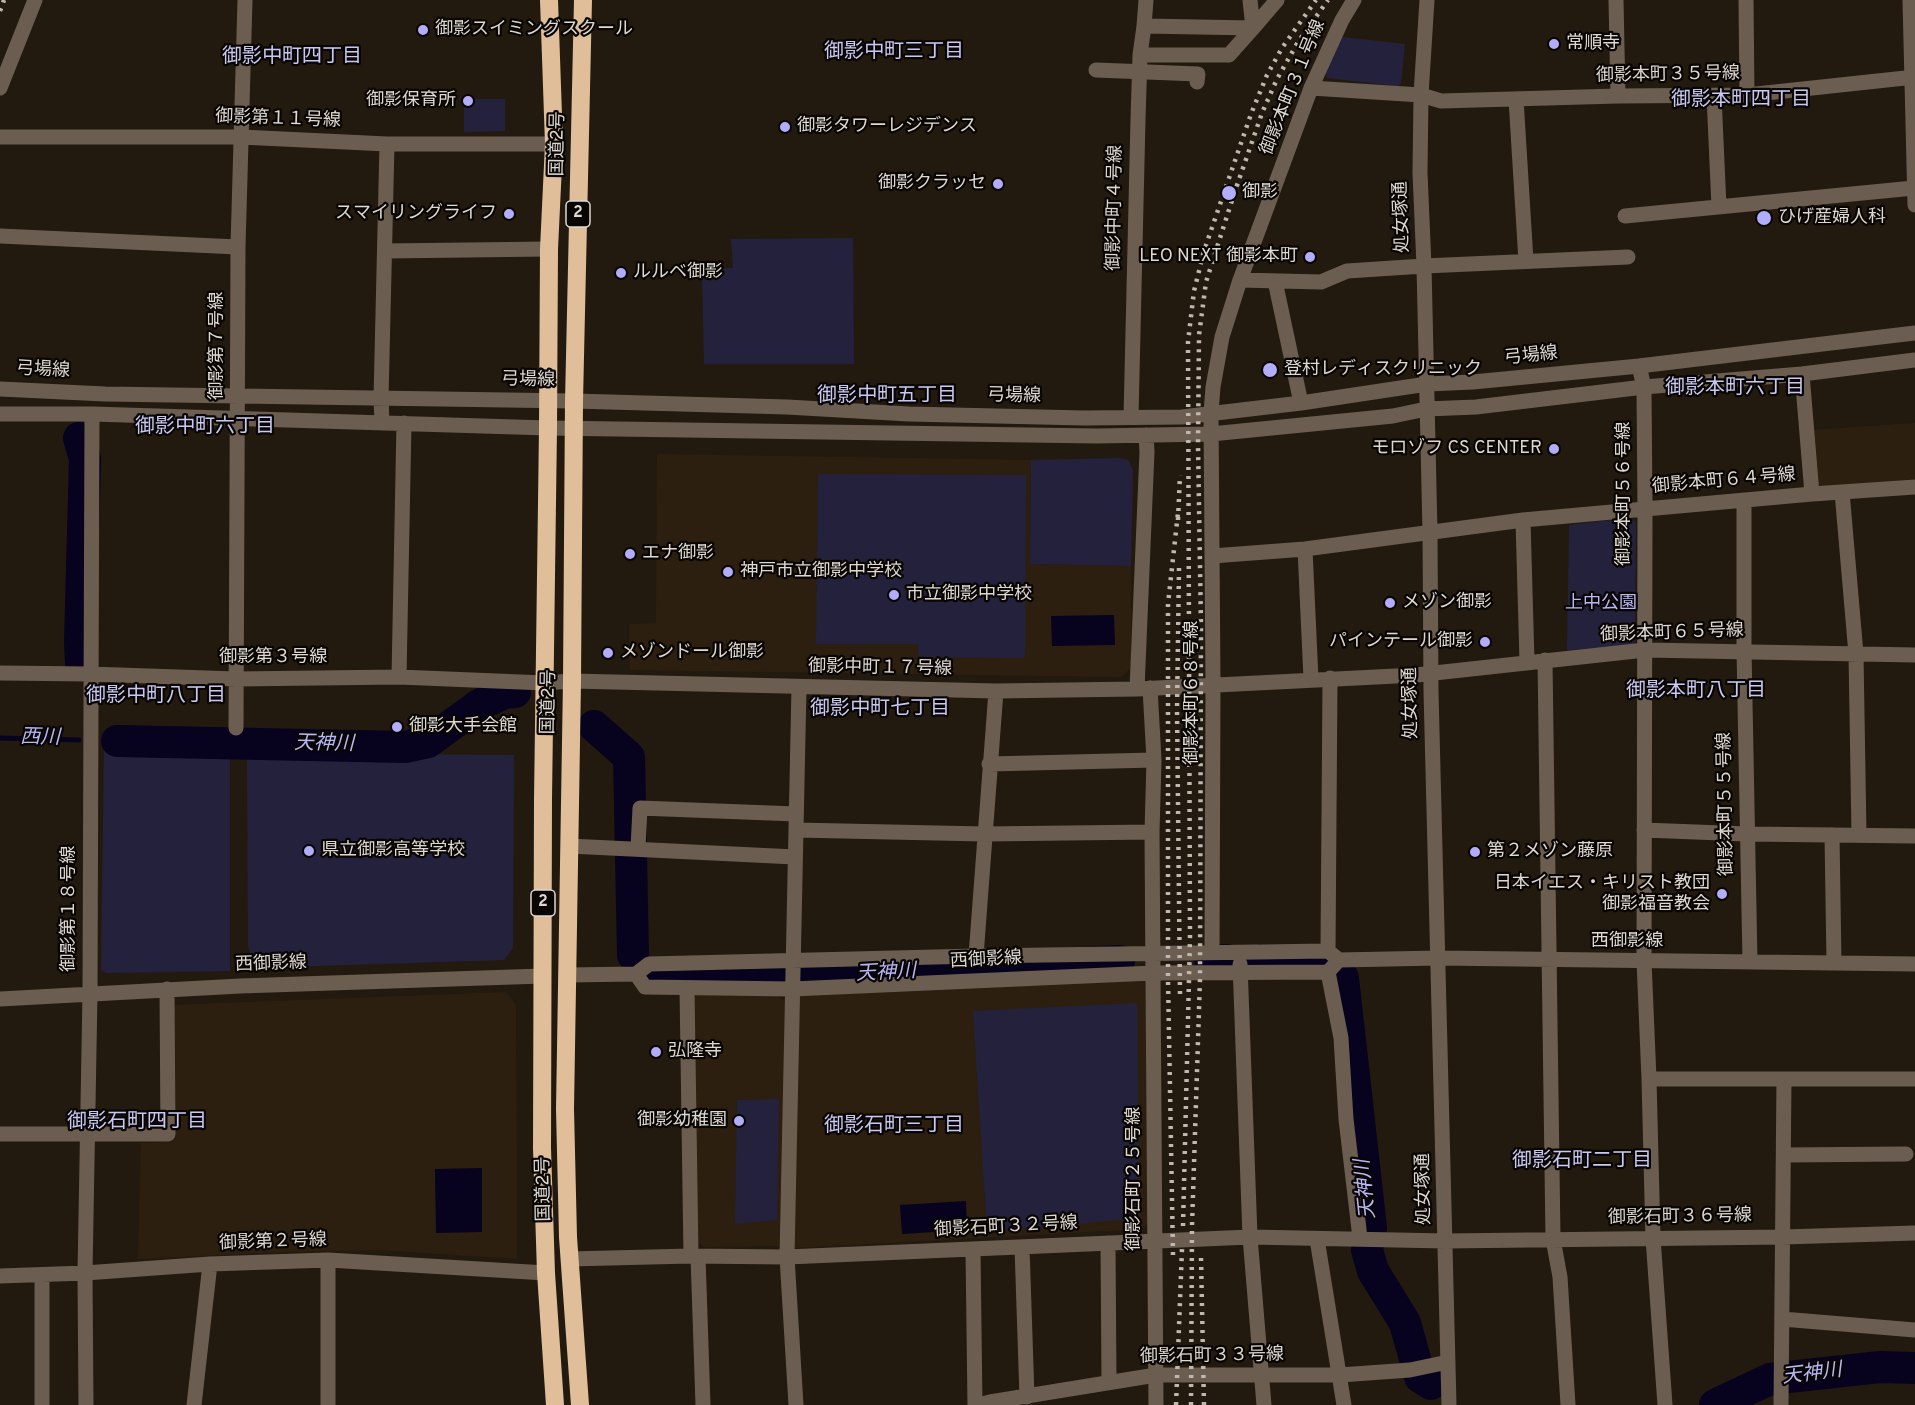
<!DOCTYPE html>
<html>
<head>
<meta charset="utf-8">
<style>
  body { margin:0 }
  canvas { display:block; background:#22190f }
</style>
</head>
<body>
<canvas width="1915" height="1405"></canvas>
<script>
const context = document.querySelector('canvas').getContext('2d');
context.lineJoin = 'round';
function fillPath(path, color) {
  context.fillStyle = color;
  context.fill(path, 'evenodd');
}
function shape(rows) {
  const path = new Path2D();
  for (const r of rows) {
    path.moveTo(r[0], r[1]);
    for (let i = 2; i < r.length; i += 2) path.lineTo(r[i], r[i + 1]);
  }
  return path;
}
function trace(path, color, width, dash) {
  context.strokeStyle = color;
  context.lineWidth = width;
  context.lineCap = dash ? 'butt' : 'round';
  context.setLineDash(dash || []);
  context.stroke(path);
}
function label(font, color, halo, rows, align = 'center') {
  context.font = font + ' Overpass,"Noto Sans JP",sans-serif';
  context.lineWidth = 4.5;
  context.setLineDash([]);
  context.textBaseline = 'middle';
  context.strokeStyle = halo;
  context.fillStyle = color;
  for (const [text, x, y, turn = 0] of rows) {
    context.save();
    context.translate(x, y);
    context.rotate((+turn || 0) * Math.PI / 180);
    context.textAlign = isNaN(turn) ? turn : align;
    if (halo) context.strokeText(text, 0, 0);
    context.fillText(text, 0, 0);
    context.restore();
  }
}
fillPath(shape([
  [1915,423,1915,479,1821,487,1815,481,1811,430],
  [657,454,1031,460,1030,564,1131,566,1131,668,1121,677,630,670,629,624,656,623],
  [1146,979,1150,1221,1143,1229,793,1248,796,1000,801,995],
  [506,992,516,1005,517,1259,380,1250,283,1252,138,1259,141,1143,171,1142,173,1005],
  [698,994,777,996,785,1001,782,1246,704,1247,697,1242,691,1001]
]), '#2c1f0f');
fillPath(shape([
  [1342,37,1405,44,1401,84,1397,86,1327,78,1326,71],
  [464,99,505,99,505,131,464,132],
  [853,238,854,364,704,364,702,269,733,268,731,239],
  [1119,458,1128,460,1133,470,1131,566,1030,564,1031,460],
  [818,474,1026,475,1025,658,919,657,918,644,816,644],
  [1630,518,1636,522,1635,641,1632,646,1567,650,1569,525],
  [104,749,230,754,230,971,106,973,101,970],
  [247,753,514,755,513,948,504,960,254,968,248,946],
  [1137,1003,1139,1218,987,1232,973,1011],
  [779,1099,777,1220,735,1224,737,1100]
]), '#24213d');
fillPath(shape([
  [1114,615,1115,645,1052,646,1051,616],
  [482,1168,482,1232,436,1233,435,1169],
  [966,1201,967,1230,902,1234,900,1205]
]), '#07021e');
trace(shape([
  [0,738,79,740]
]), '#07021e', 5);
trace(shape([
  [79,438,85,459,80,641,81,664],
  [594,726,629,757,633,955],
  [117,741,405,747,428,742,479,705,504,693,515,692],
  [1262,960,1318,960],
  [1210,961,1227,960],
  [652,977,785,979,1119,961],
  [1343,978,1371,1228,1367,1250,1373,1271,1405,1323,1420,1377,1431,1384],
  [1715,1405,1770,1379,1880,1367,1915,1368]
]), '#07021e', 32);
trace(shape([
  [1427,0,1421,95,1420,173,1424,266,1430,532,1431,691,1449,1405],
  [1616,0,1618,96],
  [1746,0,1747,95],
  [1910,0,1915,205],
  [1144,26,1253,28,1277,0],
  [1140,55,1229,55,1253,28,1250,0],
  [0,88,35,0],
  [1311,88,1421,95,1441,101,1618,96,1747,95,1915,77],
  [1714,96,1719,207],
  [1516,99,1526,261],
  [0,137,241,137,387,144,554,144],
  [1625,216,1914,188],
  [0,236,238,247],
  [385,251,549,249],
  [1240,280,1321,282,1347,271,1424,266,1628,257],
  [1275,281,1301,403],
  [1639,366,1644,387,1645,509,1644,961,1649,1079,1653,1238,1665,1405],
  [1802,374,1812,494],
  [0,389,105,394,574,401,787,407,909,414,1084,418,1182,417,1301,403,1427,384,1473,382,1639,366,1915,333],
  [0,414,92,414,548,428,1097,436,1211,434,1393,416,1426,409,1476,407,1644,387,1802,374,1915,360],
  [1131,417,1138,119,1140,55,1144,26,1146,0],
  [382,422,381,399,387,144],
  [1842,492,1856,654,1859,835],
  [1744,501,1744,650,1750,962],
  [1523,520,1527,662],
  [1305,549,1311,679],
  [1212,556,1305,549,1523,520,1812,494,1915,487],
  [1545,660,1553,1239,1560,1277,1568,1405],
  [0,673,90,674,236,679,399,677,545,683,572,681,996,691,1137,689,1416,675,1645,650,1915,655],
  [399,677,404,423],
  [1150,688,1154,760,1152,832,1156,1405],
  [1137,689,1147,452,1146,435],
  [236,728,238,247,245,0],
  [989,764,1154,760],
  [796,830,984,834,1152,832],
  [1644,830,1747,834,1915,836],
  [1832,835,1834,963],
  [569,846,795,857],
  [638,848,640,808,796,814],
  [1328,951,1330,678],
  [1212,952,1213,685,1211,413,1213,387,1222,337,1240,280,1311,88,1342,20,1354,0],
  [976,956,996,691],
  [1240,964,1250,1237,1264,1405],
  [1328,972,1341,1038,1346,1119,1360,1238],
  [636,974,645,987,792,989,1153,973,1328,972,1339,960],
  [566,975,636,974,649,964,976,956,1328,951,1339,960,1439,958,1915,964],
  [687,988,691,1256],
  [0,999,240,986,543,976],
  [1649,1079,1915,1079],
  [0,1134,168,1134,167,989],
  [1784,1155,1906,1154],
  [1317,1239,1344,1405],
  [1108,1243,1109,1382],
  [1022,1247,1027,1397],
  [973,1250,975,1405],
  [698,1256,703,1405],
  [569,1259,691,1256,787,1257,1250,1237,1445,1241,1783,1237,1915,1233],
  [0,1276,85,1273,210,1264,328,1260,546,1273],
  [1782,1319,1915,1330],
  [42,1405,42,1275],
  [86,1405,85,1273,90,993,92,414],
  [194,1405,210,1264],
  [328,1405,328,1260],
  [796,1405,787,1257,799,687],
  [979,1405,990,1402,1156,1375,1340,1375,1410,1370,1448,1362],
  [1781,1405,1784,1079]
]), '#6b5e50', 15);
trace(shape([
  [549,0,554,144,549,249,548,428,543,799,542,1148,546,1273,555,1405],
  [580,1405,568,1237,565,1109,572,681,574,401,583,0]
]), '#dfbe99', 18);
trace(shape([
  [0,11,4,0],
  [1178,520,1180,475],
  [1179,568,1177,709,1180,994],
  [1183,1226,1190,938,1188,342,1194,291,1204,251,1251,114,1267,75,1282,48,1316,0],
  [1173,1255,1168,979,1168,604,1178,513],
  [1201,1258,1204,1405],
  [1176,1405,1182,1249],
  [1191,1405,1192,1226,1200,979,1201,627,1198,445,1199,335,1206,282,1234,194,1262,113,1277,79,1298,42,1328,0]
]), '#bfb8b1', 4.5, [3, 6]);
trace(shape([
  [1096,70,1198,74,1197,82]
]), '#6b5e50', 15);
for (const [x, y, r, color] of [
  [423,30,6,"#b2adfa"],
  [1554,44,6,"#b2adfa"],
  [468,101,6,"#b2adfa"],
  [785,127,6,"#b2adfa"],
  [998,184,6,"#b2adfa"],
  [1229,193,8,"#b2adfa"],
  [509,214,6,"#b2adfa"],
  [1764,218,8,"#b2adfa"],
  [1310,257,6,"#b2adfa"],
  [621,273,6,"#b2adfa"],
  [1270,370,8,"#b2adfa"],
  [1554,449,6,"#b2adfa"],
  [630,554,6,"#b2adfa"],
  [728,572,6,"#b2adfa"],
  [894,595,6,"#b2adfa"],
  [1390,603,6,"#b2adfa"],
  [1485,642,6,"#b2adfa"],
  [608,653,6,"#b2adfa"],
  [397,727,6,"#b2adfa"],
  [309,851,6,"#b2adfa"],
  [1475,852,6,"#b2adfa"],
  [1722,894,6,"#b2adfa"],
  [656,1052,6,"#b2adfa"],
  [739,1121,6,"#b2adfa"]
]) {
  const dot = new Path2D();
  dot.arc(x, y, r, 0, 2 * Math.PI);
  context.fillStyle = color;
  context.fill(dot);
  trace(dot, '#080503', 2);
}
for (const [x, y, w] of [
  [578,214,24],
  [543,903,24]
]) {
  const box = new Path2D();
  box.roundRect(x - w / 2, y - 13, w, 26, 4.5);
  context.fillStyle = '#080503';
  context.fill(box);
  trace(box, '#ded8d1', 1.5);
}
label('bold 16px', '#ded8d1', null, [
  ["2",578,214],
  ["2",543,903]
]);
label('18px', '#ded8d1', '#080503', [
  ["御影スイミングスクール",435,30],
  ["常順寺",1566,44],
  ["御影保育所",456,101,"right"],
  ["御影タワーレジデンス",797,127],
  ["御影クラッセ",986,184,"right"],
  ["御影",1242,193],
  ["スマイリングライフ",497,214,"right"],
  ["ひげ産婦人科",1778,218],
  ["LEO NEXT 御影本町",1298,257,"right"],
  ["ルルベ御影",633,273],
  ["登村レディスクリニック",1284,370],
  ["モロゾフ CS CENTER",1542,449,"right"],
  ["エナ御影",642,554],
  ["神戸市立御影中学校",740,572],
  ["市立御影中学校",906,595],
  ["メゾン御影",1402,603],
  ["パインテール御影",1473,642,"right"],
  ["メゾンドール御影",620,653],
  ["御影大手会館",409,727],
  ["県立御影高等学校",321,851],
  ["第２メゾン藤原",1487,852],
  ["日本イエス・キリスト教団",1710,884,"right"],
  ["御影福音教会",1710,905,"right"],
  ["弘隆寺",668,1052],
  ["御影幼稚園",727,1121,"right"]
], 'left');
label('18px', '#ded8d1', '#080503', [
  ["御影本町３５号線",1668,76,-1],
  ["御影本町３１号線",1294,88,-68],
  ["御影第１１号線",278,120,2],
  ["国道2号",559,144,-89],
  ["御影中町４号線",1116,208,-89],
  ["処女塚通",1403,217,-92],
  ["御影第７号線",218,346,-90],
  ["弓場線",1531,357,-6],
  ["弓場線",43,371,3],
  ["弓場線",528,381,1],
  ["弓場線",1014,397,1],
  ["御影本町６４号線",1724,482,-5],
  ["御影本町５６号線",1625,494,-90],
  ["御影本町６５号線",1672,634,-2],
  ["御影第３号線",273,658],
  ["御影中町１７号線",880,669,1],
  ["御影本町６８号線",1193,693,-90],
  ["国道2号",550,702,-89],
  ["処女塚通",1412,703,-91],
  ["御影本町５５号線",1727,804,-91],
  ["御影第１８号線",70,909,-90],
  ["西御影線",1627,942],
  ["西御影線",986,961,-3],
  ["西御影線",271,965,-2],
  ["御影石町２５号線",1135,1179,-90],
  ["国道2号",545,1189,-91],
  ["処女塚通",1425,1189,-91],
  ["御影石町３６号線",1680,1218,-1],
  ["御影石町３２号線",1006,1228,-3],
  ["御影第２号線",273,1243,-2],
  ["御影石町３３号線",1212,1357,-1]
]);
label('18px', '#b9b6f8', '#080503', [
  ["上中公園",1601,604]
]);
label('20px', '#c9c8f3', '#080503', [
  ["御影中町三丁目",894,53],
  ["御影中町四丁目",292,58],
  ["御影本町四丁目",1741,101],
  ["御影本町六丁目",1735,389],
  ["御影中町五丁目",887,397],
  ["御影中町六丁目",205,428],
  ["御影本町八丁目",1696,692],
  ["御影中町八丁目",156,697],
  ["御影中町七丁目",880,710],
  ["御影石町四丁目",137,1123],
  ["御影石町三丁目",894,1127],
  ["御影石町二丁目",1582,1162]
]);
label('italic 20px', '#b9b6f8', '#080503', [
  ["西川",40,739,1],
  ["天神川",324,745,1],
  ["天神川",886,974,-3],
  ["天神川",1367,1189,-96],
  ["天神川",1812,1375,-7]
]);
</script>
</body>
</html>
